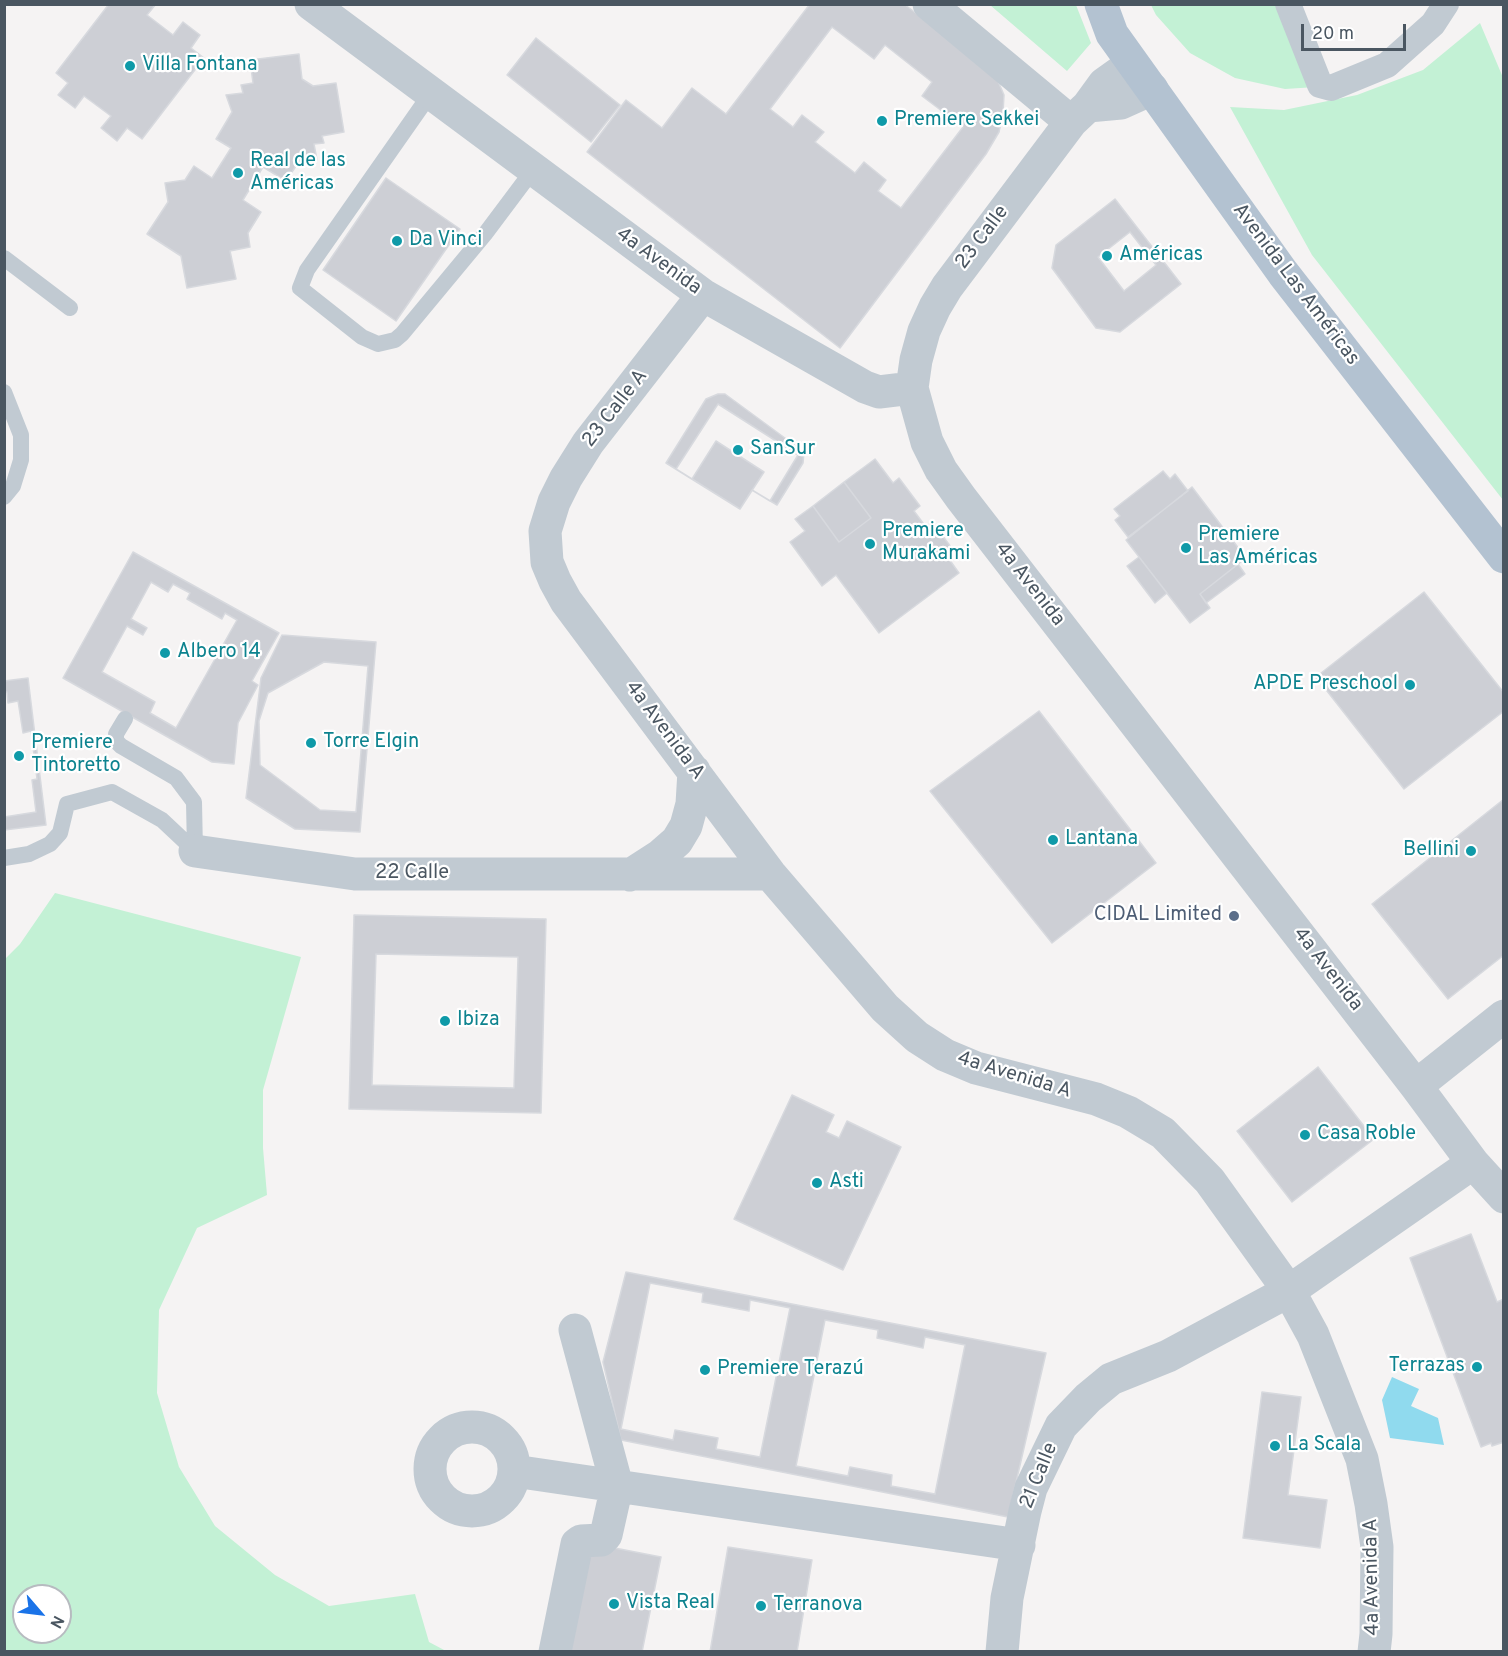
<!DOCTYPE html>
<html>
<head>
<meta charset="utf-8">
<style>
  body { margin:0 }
  #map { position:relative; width:1508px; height:1656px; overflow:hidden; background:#f5f3f3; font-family:Overpass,sans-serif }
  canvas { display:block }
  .frame { position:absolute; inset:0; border:6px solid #4a5661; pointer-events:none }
  .north { position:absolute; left:12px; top:1584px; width:60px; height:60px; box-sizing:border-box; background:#fff; border:2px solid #b7bbc0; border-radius:50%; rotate:118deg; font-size:16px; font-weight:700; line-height:24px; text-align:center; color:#4a5661 }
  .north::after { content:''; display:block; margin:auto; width:21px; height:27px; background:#1a73e8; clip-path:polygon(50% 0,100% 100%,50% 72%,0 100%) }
  .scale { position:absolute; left:1301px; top:24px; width:105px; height:27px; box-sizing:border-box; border:3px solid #4a5661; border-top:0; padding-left:8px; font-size:18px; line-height:21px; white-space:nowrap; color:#4a5661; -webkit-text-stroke:4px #fff; paint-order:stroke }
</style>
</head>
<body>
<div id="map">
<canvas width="1508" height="1656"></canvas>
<div class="frame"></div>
<div class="north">N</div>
<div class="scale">20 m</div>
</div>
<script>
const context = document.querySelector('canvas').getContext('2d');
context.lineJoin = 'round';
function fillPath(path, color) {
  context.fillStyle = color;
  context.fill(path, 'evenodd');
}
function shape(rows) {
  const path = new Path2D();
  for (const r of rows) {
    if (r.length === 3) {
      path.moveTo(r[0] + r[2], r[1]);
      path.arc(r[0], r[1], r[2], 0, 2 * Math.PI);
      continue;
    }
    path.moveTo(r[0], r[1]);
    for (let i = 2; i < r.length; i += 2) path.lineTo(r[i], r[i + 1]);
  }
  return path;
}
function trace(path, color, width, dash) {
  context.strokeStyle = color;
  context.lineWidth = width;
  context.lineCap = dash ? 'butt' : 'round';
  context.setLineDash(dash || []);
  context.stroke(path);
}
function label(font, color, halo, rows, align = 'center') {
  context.font = font + ' Overpass,sans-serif';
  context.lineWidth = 4.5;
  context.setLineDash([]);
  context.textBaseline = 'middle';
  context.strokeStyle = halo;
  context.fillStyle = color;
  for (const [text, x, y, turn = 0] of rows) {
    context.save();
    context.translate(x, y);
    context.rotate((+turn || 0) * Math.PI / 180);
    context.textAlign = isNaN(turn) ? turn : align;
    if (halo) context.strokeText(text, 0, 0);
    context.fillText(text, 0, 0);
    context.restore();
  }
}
fillPath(shape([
  [990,5,1076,5,1091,43,1067,71],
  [1151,5,1284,5,1316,87,1285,89,1235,78,1190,53,1156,15],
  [1480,23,1504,80,1503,500,1312,255,1230,107,1284,110,1357,95,1423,70],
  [55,893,301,957,263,1090,263,1148,267,1195,197,1228,159,1310,157,1393,179,1467,215,1526,275,1575,329,1606,415,1594,429,1642,446,1651,5,1651,5,959,20,944],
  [24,1596,60,1596,60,1632,24,1632]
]), '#c3f1d5');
fillPath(shape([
  [1392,1377,1419,1389,1411,1406,1438,1418,1444,1445,1390,1438,1382,1400]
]), '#90daee');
const building = shape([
  [109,4,156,4,147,15,173,35,183,22,200,35,191,48,204,58,142,139,127,128,117,141,101,128,111,116,84,96,75,108,58,95,68,83,56,73,109,4],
  [810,4,904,4,985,66,998,81,1004,95,1003,113,999,132,986,154,840,348,587,152,626,100,662,128,692,88,726,114,810,4],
  [832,27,874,59,885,45,932,82,922,96,963,127,901,208,878,191,886,180,864,162,855,173,815,142,824,132,802,115,793,127,770,109,832,27],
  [536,38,620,105,591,142,507,75,536,38],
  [299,54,302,79,313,86,336,83,344,132,322,136,324,143,314,144,317,160,298,163,286,181,263,167,243,200,261,212,248,233,250,247,230,251,236,279,187,288,181,256,147,234,168,202,165,183,185,180,194,166,212,178,231,148,216,139,232,112,226,95,243,93,241,85,253,83,250,60,299,54],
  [386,178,460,229,396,321,323,270,386,178],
  [1115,199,1181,284,1120,332,1096,328,1052,268,1056,245,1115,199],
  [1130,232,1156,265,1124,291,1098,257,1130,232],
  [718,394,725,394,804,452,803,463,777,505,752,490,740,509,666,463,706,399,718,394],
  [718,404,798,455,770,501,752,490,740,509,676,469,718,404],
  [716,441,764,472,740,509,692,479,716,441],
  [875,459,893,483,899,478,920,506,914,511,926,527,932,522,951,547,944,552,959,573,879,633,836,575,822,586,790,542,805,531,795,519,813,506,839,542,871,518,844,482,875,459],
  [1163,471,1170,479,1175,474,1188,491,1128,537,1115,520,1120,516,1114,509,1163,471],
  [844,482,871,518,839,542,813,506,844,482],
  [1192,487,1246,558,1200,594,1210,608,1190,623,1126,540,1192,487],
  [133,552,279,633,252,681,258,685,238,723,234,764,212,762,63,678,133,552],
  [1139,557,1167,593,1155,603,1127,566,1139,557],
  [1238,564,1245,574,1206,603,1200,594,1238,564],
  [151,582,168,592,173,584,190,593,187,599,222,619,225,613,237,620,176,728,150,713,155,702,102,672,127,626,143,635,147,628,131,619,151,582],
  [1424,592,1504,693,1504,711,1404,789,1316,677,1424,592],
  [282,635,376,642,360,832,295,829,246,798,261,678,282,635],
  [324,662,368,666,356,812,320,810,260,765,259,721,268,693,324,662],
  [28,678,46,825,4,830,4,681,28,678],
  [4,692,7,692,8,703,18,701,23,733,31,731,37,779,32,780,36,812,4,817,4,692],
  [1039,711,1156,863,1052,943,930,791,1039,711],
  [1504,799,1504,955,1448,999,1372,904,1504,799],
  [354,915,546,919,541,1113,349,1109,354,915],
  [376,954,518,957,514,1088,372,1085,376,954],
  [1318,1067,1374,1139,1292,1202,1237,1131,1318,1067],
  [792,1095,834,1115,826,1132,839,1138,847,1121,901,1147,843,1270,734,1219,792,1095],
  [1471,1234,1497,1302,1504,1299,1504,1442,1492,1446,1491,1443,1481,1447,1410,1258,1471,1234],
  [626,1272,1046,1353,1008,1517,621,1440,603,1362,626,1272],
  [650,1283,703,1293,702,1302,749,1311,750,1300,790,1308,760,1457,716,1449,718,1438,675,1430,673,1440,621,1429,650,1283],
  [825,1320,878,1330,877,1338,923,1348,925,1337,965,1345,935,1494,891,1486,892,1475,850,1467,848,1476,796,1466,825,1320],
  [1262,1392,1301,1397,1288,1495,1327,1500,1320,1548,1243,1538,1262,1392],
  [589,1543,661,1557,642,1652,568,1652,589,1543],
  [728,1547,812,1560,797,1652,710,1652,728,1547]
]);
fillPath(building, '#cdcfd5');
trace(building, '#d7d9de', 1.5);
trace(shape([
  [431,93,307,270,300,288,362,337,378,344,395,340,402,334,485,234,533,170],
  [4,258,70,308],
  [4,392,21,435,21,460,13,486,4,497],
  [125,719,116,734,116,741,121,746,176,778,194,802,195,851],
  [4,858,29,854,50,844,60,833,67,804,112,792,162,820,195,851]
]), '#c1cad2', 16);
trace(shape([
  [1288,4,1320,85,1331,88,1387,65,1433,24,1446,4]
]), '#c1cad2', 26);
trace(shape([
  [311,4,703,295,865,387,879,392,912,388],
  [929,4,1071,122],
  [1132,64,1104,84,1088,106,1071,122,947,287,935,307,924,331,916,360,912,388,927,442,941,470,961,498,1416,1086,1473,1163,1504,1197],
  [1088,106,1121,103,1152,89],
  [703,295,588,443,566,478,554,502,545,531,547,562,555,581,566,601,770,874,885,1008,917,1037,945,1055,976,1068,1096,1099,1128,1112,1163,1133,1210,1181,1289,1291,1313,1335,1362,1459,1371,1504,1377,1547,1376,1634,1374,1652],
  [195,851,355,874,770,874],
  [630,875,661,855,677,841,686,826,692,804,694,771],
  [1416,1086,1504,1016],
  [472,1469,42],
  [514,1471,1019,1545],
  [555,1652,577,1544,581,1541,601,1540,606,1535,617,1486,575,1330],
  [1002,1652,1007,1598,1025,1511,1031,1488,1061,1426,1088,1398,1111,1379,1168,1356,1289,1291,1473,1163]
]), '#c1cad2', 33);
trace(shape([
  [1101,4,1112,34,1283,273,1504,557]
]), '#b3c2d1', 33);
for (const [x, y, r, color] of [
  [130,66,6,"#0f9aa8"],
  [882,121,6,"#0f9aa8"],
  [238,173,6,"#0f9aa8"],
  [397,241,6,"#0f9aa8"],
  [1107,256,6,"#0f9aa8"],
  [738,450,6,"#0f9aa8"],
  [870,544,6,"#0f9aa8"],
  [1186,548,6,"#0f9aa8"],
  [165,653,6,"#0f9aa8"],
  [1410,685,6,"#0f9aa8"],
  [311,743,6,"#0f9aa8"],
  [19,756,6,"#0f9aa8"],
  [1053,840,6,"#0f9aa8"],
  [1471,851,6,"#0f9aa8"],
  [1234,916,6,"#5c6f8a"],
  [445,1021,6,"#0f9aa8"],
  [1305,1135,6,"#0f9aa8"],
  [817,1183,6,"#0f9aa8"],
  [1477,1367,6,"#0f9aa8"],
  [705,1370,6,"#0f9aa8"],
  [1275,1446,6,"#0f9aa8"],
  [614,1604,6,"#0f9aa8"],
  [761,1606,6,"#0f9aa8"]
]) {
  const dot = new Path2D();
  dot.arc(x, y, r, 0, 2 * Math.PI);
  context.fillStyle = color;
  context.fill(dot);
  trace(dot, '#fff', 2);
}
label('20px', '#0d838f', '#fff', [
  ["Villa Fontana",142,66],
  ["Premiere Sekkei",894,121],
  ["Real de las",250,162],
  ["Américas",250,185],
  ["Da Vinci",409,241],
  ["Américas",1119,256],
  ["SanSur",750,450],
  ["Premiere",882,532],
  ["Murakami",882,555],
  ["Premiere",1198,536],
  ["Las Américas",1198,559],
  ["Albero 14",177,653],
  ["APDE Preschool",1398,685,"right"],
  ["Torre Elgin",323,743],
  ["Premiere",31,744],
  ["Tintoretto",31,767],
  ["Lantana",1065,840],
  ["Bellini",1459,851,"right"],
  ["Ibiza",457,1021],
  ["Casa Roble",1317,1135],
  ["Asti",829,1183],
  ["Terrazas",1465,1367,"right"],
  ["Premiere Terazú",717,1370],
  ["La Scala",1287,1446],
  ["Vista Real",626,1604],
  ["Terranova",773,1606]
], 'left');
label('20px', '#4a5661', '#fff', [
  ["23 Calle",983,238,-53],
  ["4a Avenida",658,262,36],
  ["Avenida Las Américas",1295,285,53],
  ["23 Calle A",616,409,-52],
  ["4a Avenida",1029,585,52],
  ["4a Avenida A",664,731,53],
  ["22 Calle",412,874],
  ["4a Avenida",1327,970,52],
  ["4a Avenida A",1014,1076,17],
  ["21 Calle",1040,1476,-68],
  ["4a Avenida A",1373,1577,-91]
]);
label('20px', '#4e5e75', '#fff', [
  ["CIDAL Limited",1222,916]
], 'right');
</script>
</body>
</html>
